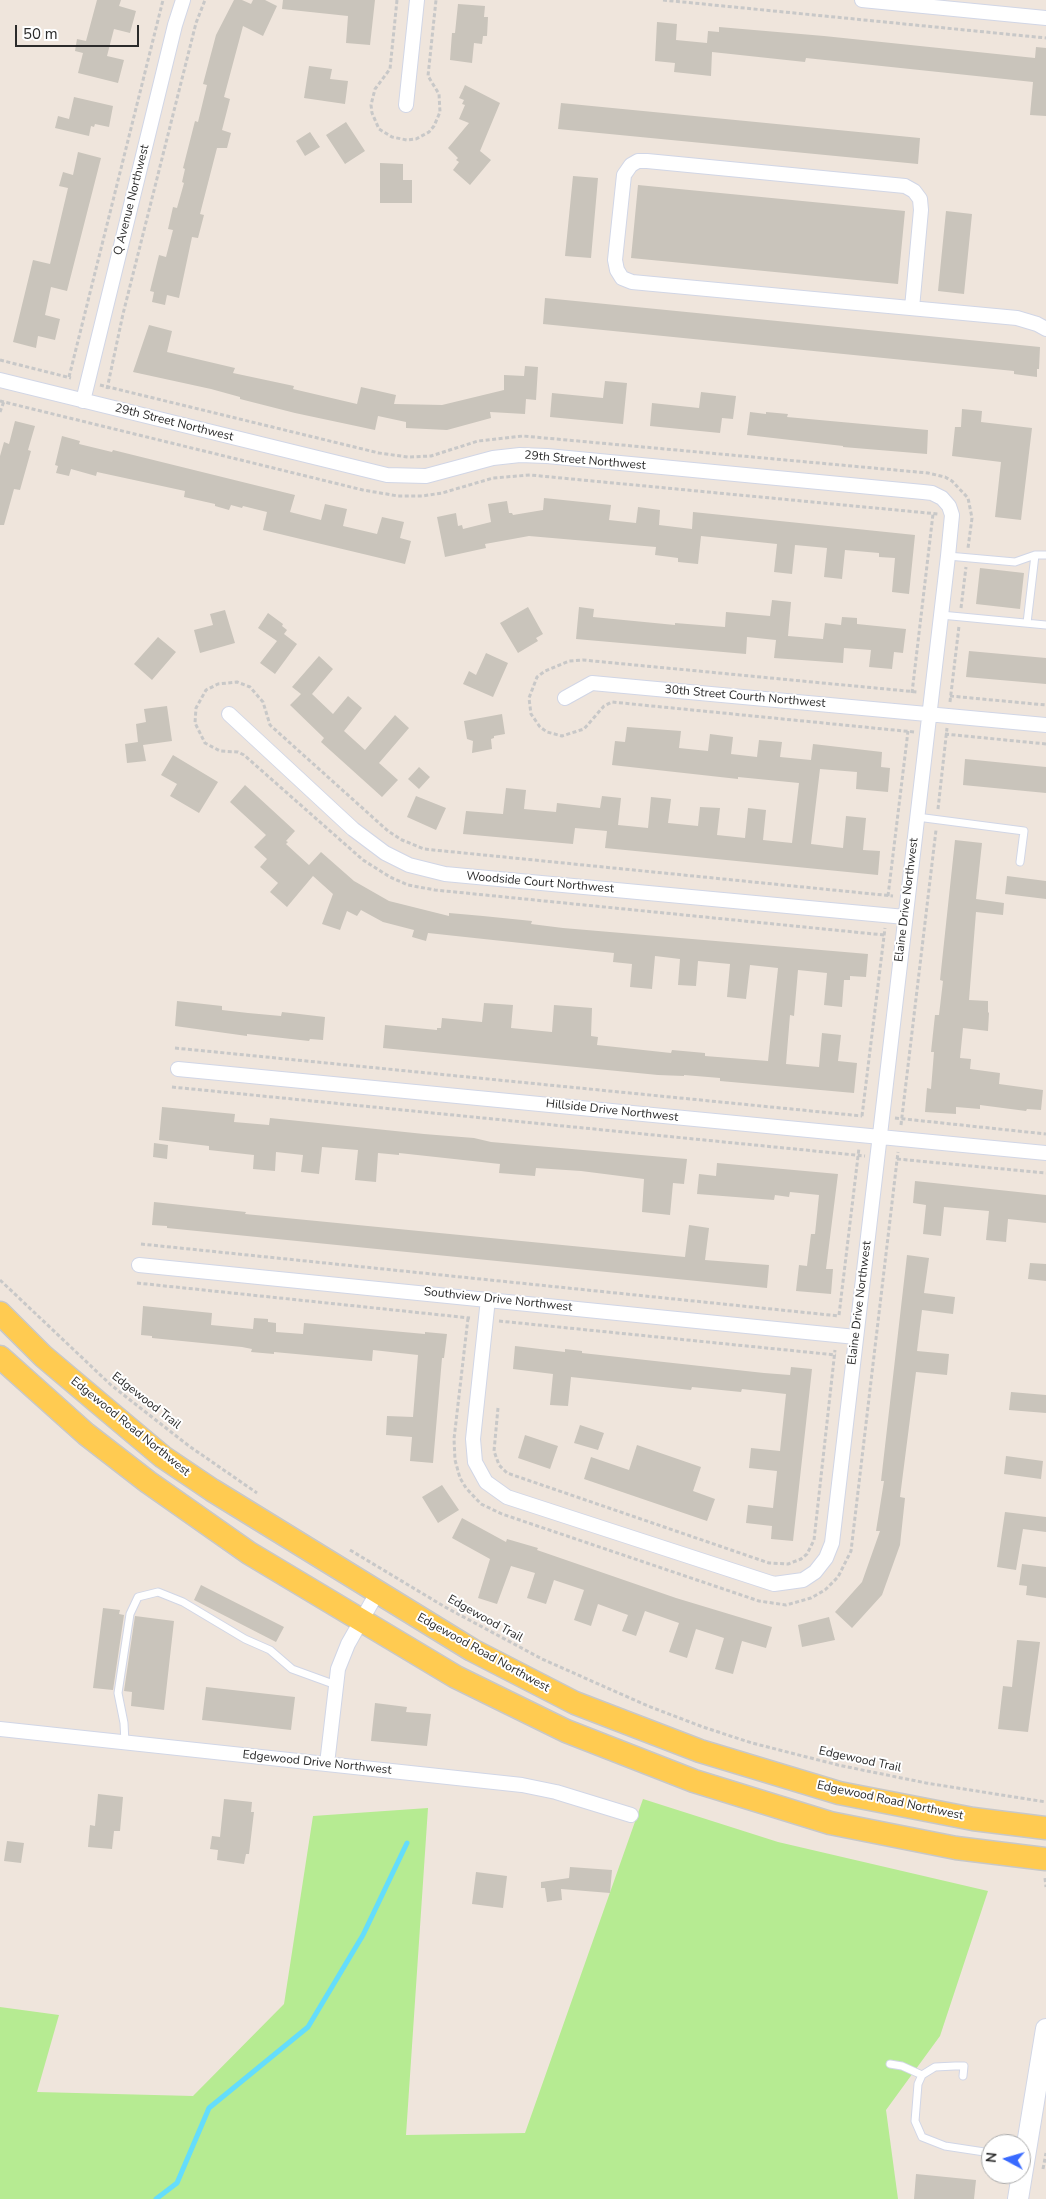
<!DOCTYPE html>
<html>
<head>
<meta charset="utf-8">
<style>
  body { margin:0 }
  #map { position:relative; width:1046px; height:2199px; overflow:hidden; background:#efe5dc; font-family:"Nunito Sans",sans-serif }
  canvas { display:block }
  .north { position:absolute; left:981px; top:2134px; width:50px; height:50px; box-sizing:border-box; background:#fff; border:1px solid #aaa; border-radius:50%; rotate:276deg; font-size:14px; font-weight:700; line-height:20px; text-align:center; color:#2b2b2b }
  .north::after { content:''; display:block; margin:auto; width:18px; height:22px; background:#396aff; clip-path:polygon(50% 0,100% 100%,50% 72%,0 100%) }
  .scale { position:absolute; left:15px; top:25px; width:124px; height:22px; box-sizing:border-box; border:2px solid #2b2b2b; border-top:0; padding-left:6px; font-size:15px; line-height:18px; white-space:nowrap; color:#2b2b2b; -webkit-text-stroke:4px #fff; paint-order:stroke }
</style>
</head>
<body>
<div id="map">
<canvas width="1046" height="2199"></canvas>
<div class="north">N</div>
<div class="scale">50 m</div>
</div>
<script>
const context = document.querySelector('canvas').getContext('2d');
context.lineJoin = 'round';
function fillPath(path, color) {
  context.fillStyle = color;
  context.fill(path, 'evenodd');
}
function shape(rows) {
  const path = new Path2D();
  for (const r of rows) {
    path.moveTo(r[0], r[1]);
    for (let i = 2; i < r.length; i += 2) path.lineTo(r[i], r[i + 1]);
  }
  return path;
}
function trace(path, color, width, dash) {
  context.strokeStyle = color;
  context.lineWidth = width;
  context.lineCap = dash ? 'butt' : 'round';
  context.setLineDash(dash || []);
  context.stroke(path);
}
function label(font, color, halo, rows, align = 'center') {
  context.font = font + ' "Nunito Sans",sans-serif';
  context.lineWidth = 4;
  context.setLineDash([]);
  context.textBaseline = 'middle';
  context.strokeStyle = halo;
  context.fillStyle = color;
  for (const [text, x, y, turn = 0] of rows) {
    context.save();
    context.translate(x, y);
    context.rotate((+turn || 0) * Math.PI / 180);
    context.textAlign = isNaN(turn) ? turn : align;
    if (halo) context.strokeText(text, 0, 0);
    context.fillText(text, 0, 0);
    context.restore();
  }
}
fillPath(shape([
  [643,1799,778,1842,988,1891,940,2036,886,2110,898,2199,0,2199,0,2007,59,2015,37,2092,193,2096,284,2004,313,1816,428,1808,406,2135,525,2133]
]), '#b6eb92');
trace(shape([
  [156,2199,177,2183,209,2108,308,2027,363,1935,407,1843]
]), '#64ddfc', 5);
fillPath(shape([
  [97,0,121,0,119,6,136,11,130,33,114,29,107,56,124,60,118,83,78,73,83,53,75,51,77,39,86,41],
  [234,0,242,0,251,4,253,0,265,0,277,6,263,36,243,26,224,97,230,99,222,130,231,133,227,148,217,148,200,214,204,215,198,238,192,237,179,298,167,295,165,305,152,302,154,292,150,291,159,255,166,257,173,230,168,229,173,207,177,208,184,183,182,182,185,169,183,168,195,121,198,122,207,85,203,84,216,35],
  [283,0,375,0,370,45,346,43,348,16,282,9],
  [458,4,485,6,484,17,488,17,487,36,483,36,482,44,474,43,472,63,450,60,452,33,455,33],
  [657,22,677,24,676,40,707,43,708,31,719,32,719,27,824,36,1035,58,1036,47,1046,48,1046,116,1030,115,1033,82,806,58,805,62,712,52,711,76,674,72,675,63,655,61],
  [309,66,332,69,330,79,348,81,345,104,304,98],
  [465,85,500,103,480,151,491,160,470,185,453,170,459,162,456,160,458,158,448,148,469,123,459,119,465,105,462,104,464,100,459,98],
  [74,97,113,106,109,127,95,124,94,127,91,126,89,136,55,128,58,116,69,119],
  [561,103,920,138,918,164,558,129],
  [346,122,365,151,345,164,326,135],
  [310,132,320,147,305,156,296,141],
  [78,152,101,158,67,291,51,287,45,315,60,319,55,340,38,336,36,348,13,342,33,260,50,264,68,188,59,186,63,172,73,175],
  [380,163,403,164,403,180,412,180,412,203,380,203],
  [573,176,598,178,591,258,565,256],
  [638,185,905,211,898,284,631,258],
  [946,211,972,214,964,294,938,291],
  [545,298,1040,347,1039,369,1037,369,1037,377,1014,374,1014,371,543,324],
  [149,325,172,331,167,352,235,368,233,373,294,386,293,389,357,404,361,387,396,395,394,404,442,405,504,390,504,375,524,376,525,366,538,367,536,400,526,399,525,414,490,412,491,418,447,430,406,428,406,422,378,416,375,430,295,413,240,399,240,397,211,389,133,372],
  [605,381,627,383,623,424,550,417,552,393,603,398],
  [701,392,736,396,733,419,722,418,720,433,650,426,652,403,699,408],
  [962,409,982,411,981,422,1032,428,1021,520,995,517,1001,462,952,456,955,427,961,427],
  [750,412,766,414,766,412,788,414,787,417,928,430,927,454,843,447,843,446,747,435],
  [15,421,35,426,28,450,31,451,20,490,14,489,4,525,0,525,0,456,4,442,9,444],
  [62,436,80,441,79,444,112,452,113,450,295,495,290,512,321,520,325,504,347,509,343,526,377,534,382,517,404,522,400,538,411,541,405,564,263,530,267,512,243,506,242,508,231,505,229,510,215,506,215,504,184,497,185,491,97,472,96,476,71,469,69,476,56,473,58,466,55,465],
  [544,498,611,505,609,520,636,523,638,507,660,510,659,525,692,529,693,512,915,535,909,594,892,592,895,558,879,557,879,553,845,550,842,579,824,577,827,548,795,545,792,574,774,572,777,544,701,536,698,564,678,562,678,558,655,555,656,547,529,536,485,544,486,548,445,557,437,517,456,513,458,526,462,525,463,529,491,522,488,504,507,501,509,513,512,513,513,515,543,510],
  [980,568,1024,573,1020,609,976,604],
  [772,600,791,602,788,636,823,639,825,623,841,625,842,617,857,618,857,624,906,629,903,653,894,652,892,669,869,667,871,650,844,648,843,663,774,658,776,640,747,637,746,654,576,639,579,607,594,609,593,617,675,625,675,623,725,627,726,612,770,616],
  [528,607,543,634,536,638,538,641,518,653,500,623],
  [225,610,235,643,200,653,194,630,213,625,210,614],
  [268,613,283,624,282,626,287,630,284,634,297,644,275,674,260,663,277,641,258,628],
  [158,637,176,652,152,680,134,664],
  [969,651,1046,658,1046,684,966,677],
  [486,653,508,663,493,697,463,684,469,671,476,675],
  [319,656,333,669,312,694,333,714,348,696,362,708,344,731,365,750,395,715,409,728,379,763,398,780,382,797,321,742,324,738,290,705,301,694,292,687],
  [167,706,172,741,143,745,146,761,127,763,125,744,138,742,136,724,146,722,144,709],
  [502,714,505,734,494,736,494,738,491,739,492,749,472,753,473,741,467,739,464,721],
  [627,727,681,731,679,748,708,751,710,734,733,737,731,754,757,757,759,740,782,742,780,757,811,760,813,744,882,752,881,767,890,768,888,792,856,789,857,772,820,769,811,844,843,848,846,816,866,818,863,850,880,851,878,875,605,848,607,831,575,828,573,844,463,834,466,811,503,814,506,788,526,790,524,809,556,812,557,803,600,808,602,796,621,798,618,825,648,828,651,797,671,799,668,823,698,826,700,807,720,808,717,835,745,838,748,808,766,810,763,840,792,843,799,783,738,777,738,779,612,765,615,741,625,742],
  [173,755,218,782,199,813,170,796,177,784,161,775],
  [965,759,1046,767,1046,793,963,785],
  [419,767,430,777,419,789,408,779],
  [245,785,295,831,286,841,288,842,286,844,309,865,321,852,354,881,389,901,449,916,449,913,483,916,532,921,531,924,563,928,868,954,866,977,850,976,850,980,844,980,842,1007,824,1005,827,973,798,970,794,1016,790,1015,786,1064,819,1067,822,1033,841,1035,838,1061,857,1063,854,1093,720,1081,720,1078,684,1075,684,1076,658,1075,383,1048,385,1025,437,1030,437,1028,441,1028,442,1018,482,1022,484,1003,513,1005,511,1028,552,1032,554,1005,592,1008,591,1036,598,1037,597,1045,671,1053,672,1050,705,1053,705,1056,768,1061,778,968,750,965,746,999,727,997,730,964,698,961,696,986,678,985,680,959,655,956,652,989,630,987,632,964,613,962,614,953,428,933,426,941,412,937,414,930,383,922,361,910,357,916,347,911,340,930,322,924,333,894,313,876,287,907,270,892,278,883,260,867,267,859,254,847,266,835,230,802],
  [416,796,446,808,436,830,407,817],
  [955,840,982,843,976,899,1004,903,1003,915,976,912,969,1000,988,1001,988,1012,989,1013,988,1031,963,1028,960,1058,971,1059,970,1069,1000,1073,999,1084,1043,1090,1041,1110,1027,1109,1026,1111,980,1105,980,1109,956,1107,956,1114,925,1112,927,1088,931,1089,934,1052,931,1052,935,1015,939,1015,943,981,940,980],
  [1007,876,1046,881,1046,899,1005,894],
  [177,1001,222,1006,222,1010,248,1013,281,1016,282,1012,325,1017,323,1040,310,1039,309,1041,247,1034,247,1036,175,1026],
  [162,1107,235,1114,234,1122,269,1125,270,1118,424,1134,474,1138,491,1142,687,1159,684,1184,673,1183,670,1215,642,1212,644,1179,581,1171,536,1168,535,1176,499,1173,500,1164,399,1153,399,1155,378,1153,376,1182,355,1180,358,1150,322,1147,319,1174,301,1172,303,1155,276,1152,275,1171,253,1169,254,1155,209,1150,209,1146,159,1140],
  [154,1143,168,1145,167,1159,153,1157],
  [717,1163,838,1174,826,1269,833,1269,831,1294,796,1291,799,1265,807,1266,811,1234,815,1234,819,1195,790,1192,789,1197,775,1195,774,1200,697,1194,699,1174,716,1176],
  [915,1181,1046,1195,1046,1223,1008,1219,1006,1242,986,1240,989,1211,944,1207,941,1236,923,1234,926,1205,913,1203],
  [154,1202,246,1212,245,1214,685,1257,689,1225,709,1228,705,1260,769,1265,767,1288,167,1228,167,1226,152,1225],
  [907,1255,929,1258,924,1293,955,1297,953,1314,922,1310,917,1351,949,1354,947,1375,916,1372,900,1497,905,1498,900,1545,882,1595,852,1628,835,1612,862,1582,880,1531,876,1531,884,1481,881,1481],
  [1030,1263,1046,1264,1046,1281,1028,1279],
  [143,1306,212,1313,211,1325,253,1329,254,1318,268,1319,268,1322,276,1323,276,1332,303,1334,304,1323,425,1334,425,1332,447,1334,444,1358,442,1358,433,1463,410,1461,412,1437,386,1435,387,1416,413,1417,418,1355,373,1350,372,1361,274,1352,274,1354,251,1352,252,1349,242,1347,152,1338,152,1336,141,1335],
  [515,1346,565,1352,565,1349,582,1351,582,1353,764,1373,790,1375,791,1367,812,1369,793,1541,771,1539,772,1526,746,1523,748,1505,773,1508,777,1471,749,1468,751,1448,780,1451,786,1394,742,1389,741,1392,692,1387,691,1390,571,1377,568,1406,550,1405,553,1374,513,1369],
  [1011,1392,1046,1395,1046,1413,1009,1410],
  [580,1425,604,1433,598,1450,574,1443],
  [525,1435,558,1446,550,1469,518,1458],
  [637,1445,701,1467,693,1491,715,1499,707,1521,584,1479,591,1457,629,1470],
  [1006,1456,1043,1461,1041,1479,1004,1474],
  [442,1485,459,1510,438,1523,422,1497],
  [1005,1512,1046,1517,1046,1532,1023,1529,1016,1570,997,1567],
  [462,1518,506,1542,507,1539,538,1548,537,1550,676,1598,772,1627,766,1648,742,1641,733,1674,715,1669,724,1638,696,1629,687,1658,669,1652,679,1623,645,1611,636,1636,622,1631,628,1615,598,1604,591,1626,574,1620,584,1590,554,1580,546,1604,527,1598,535,1573,511,1566,497,1604,478,1598,490,1559,452,1538],
  [1022,1564,1046,1567,1046,1598,1026,1595,1027,1586,1019,1585],
  [201,1585,284,1627,276,1642,194,1600],
  [103,1608,120,1610,119,1614,124,1615,113,1690,93,1688],
  [135,1616,174,1621,164,1710,131,1706,132,1692,124,1691],
  [829,1617,835,1640,802,1647,798,1625],
  [1017,1640,1040,1642,1028,1732,998,1729,1003,1686,1012,1687],
  [206,1687,295,1697,291,1730,202,1720],
  [375,1703,407,1707,406,1712,431,1714,427,1746,371,1741],
  [98,1794,123,1797,120,1831,114,1831,112,1849,88,1847,90,1825,95,1826],
  [224,1799,252,1802,251,1812,254,1812,249,1854,246,1854,244,1864,217,1860,218,1850,210,1849,212,1836,220,1837],
  [7,1841,24,1843,21,1863,4,1861],
  [570,1867,612,1870,610,1893,561,1889,562,1900,547,1902,545,1888,541,1888,541,1882,569,1878],
  [476,1872,507,1876,503,1908,472,1904],
  [916,2174,976,2180,974,2199,914,2199]
]), '#c9c4bb');
const lane = shape([
  [948,556,1015,562,1035,555],
  [941,615,1046,625],
  [1027,623,1035,555,1046,555],
  [917,817,1024,831,1020,862],
  [125,1743,124,1723,118,1693,130,1614,138,1597,158,1592,183,1602,245,1639,270,1650,292,1669,336,1685],
  [890,2064,902,2066,922,2075],
  [963,2076,964,2066,955,2066,935,2067,922,2075,918,2084,915,2121,922,2137,945,2146,991,2153]
]);
const street = shape([
  [862,0,1046,18],
  [406,105,417,0],
  [912,308,921,210,920,199,914,191,905,186,647,161,638,161,631,165,624,175,615,260,617,270,622,278,632,282,1017,318,1037,324,1046,329],
  [0,380,387,475,426,476,493,458,520,455,547,456,923,492,932,493,942,498,949,506,952,515,948,556,832,1543,826,1558,815,1572,803,1580,774,1584,507,1497,486,1482,475,1462,473,1439,488,1299],
  [83,401,175,25,183,0],
  [565,698,592,683,1046,725],
  [229,714,353,829,385,853,409,865,445,874,905,917],
  [178,1069,1046,1153],
  [139,1265,856,1337],
  [0,1729,522,1785,556,1792,631,1815],
  [327,1764,338,1669,348,1644,377,1593]
]);
const secondary = shape([
  [1018,2199,1046,2029]
]);
const primary = shape([
  [0,1313,43,1356,107,1410,163,1457,212,1490,472,1650,575,1703,700,1751,839,1793,973,1819,1046,1828],
  [0,1357,86,1434,148,1482,249,1553,456,1677,566,1731,694,1781,830,1823,956,1848,1046,1859]
]);
trace(lane, '#d1d6e6', 9);
trace(street, '#d1d6e6', 16);
trace(secondary, '#d1d6e6', 22);
trace(primary, '#c8c8c8', 25);
trace(shape([
  [397,0,390,69,375,89,371,105,372,113,379,129,392,137,407,140,416,139,429,132,434,126,440,112,439,94,428,76,436,0],
  [663,0,1046,38],
  [0,360,71,378],
  [69,377,163,0],
  [100,385,379,453,408,457,431,456,478,441,523,436,928,473,945,477,952,481,968,498,972,518,968,548],
  [107,389,123,314,196,23,205,0],
  [0,401,363,490,398,496,422,496,442,493,493,478,530,475,938,514],
  [0,412,4,401],
  [961,608,966,567],
  [912,693,933,514],
  [950,696,1046,705],
  [950,702,959,626],
  [914,732,612,702,604,706,584,729,562,736,547,732,540,727,531,714,529,698,537,677,545,671,569,661,583,660,917,692],
  [945,734,1046,744],
  [938,809,947,728],
  [888,896,908,731],
  [884,935,435,890,408,885,390,877,363,860,244,755,238,752,220,751,205,743,195,723,196,708,206,690,218,684,237,682,250,687,263,702,270,725,388,831,402,840,424,849,893,896],
  [175,1048,862,1116],
  [172,1087,865,1156],
  [862,1116,885,928],
  [895,1118,1046,1134],
  [901,1125,936,830],
  [897,1159,1046,1173],
  [141,1244,839,1316],
  [0,1280,111,1385,189,1446,257,1493],
  [137,1283,470,1318],
  [839,1315,859,1148],
  [468,1318,454,1439,455,1460,460,1478,466,1488,481,1504,502,1514,759,1601,786,1605,811,1598,825,1590,838,1577,851,1551,898,1152],
  [499,1321,836,1355],
  [498,1408,494,1451,499,1465,507,1473,769,1563,788,1564,801,1559,807,1554,814,1540,835,1350],
  [350,1550,445,1607,542,1659,648,1706,703,1727,752,1743,838,1765,926,1783,1046,1802],
  [1045,1878,1046,1887],
  [1043,2169,1046,2153]
]), '#c8c8c8', 3, [4, 2.5]);
trace(lane, '#fff', 7);
trace(street, '#fff', 14);
trace(secondary, '#fff', 20);
trace(primary, '#ffcb51', 22);
label('12px', '#2b2b2b', '#fff', [
  ["Q Avenue Northwest",132,200,-76],
  ["29th Street Northwest",174,423,14],
  ["29th Street Northwest",585,461,5],
  ["30th Street Courth Northwest",745,697,5],
  ["Woodside Court Northwest",540,883,5],
  ["Elaine Drive Northwest",907,900,-83],
  ["Hillside Drive Northwest",612,1111,6],
  ["Southview Drive Northwest",498,1300,6],
  ["Elaine Drive Northwest",860,1303,-83],
  ["Edgewood Trail",146,1401,38],
  ["Edgewood Road Northwest",130,1427,39],
  ["Edgewood Trail",485,1619,29],
  ["Edgewood Road Northwest",483,1653,29],
  ["Edgewood Trail",860,1760,12],
  ["Edgewood Drive Northwest",317,1763,6],
  ["Edgewood Road Northwest",890,1801,12]
]);
</script>
</body>
</html>
